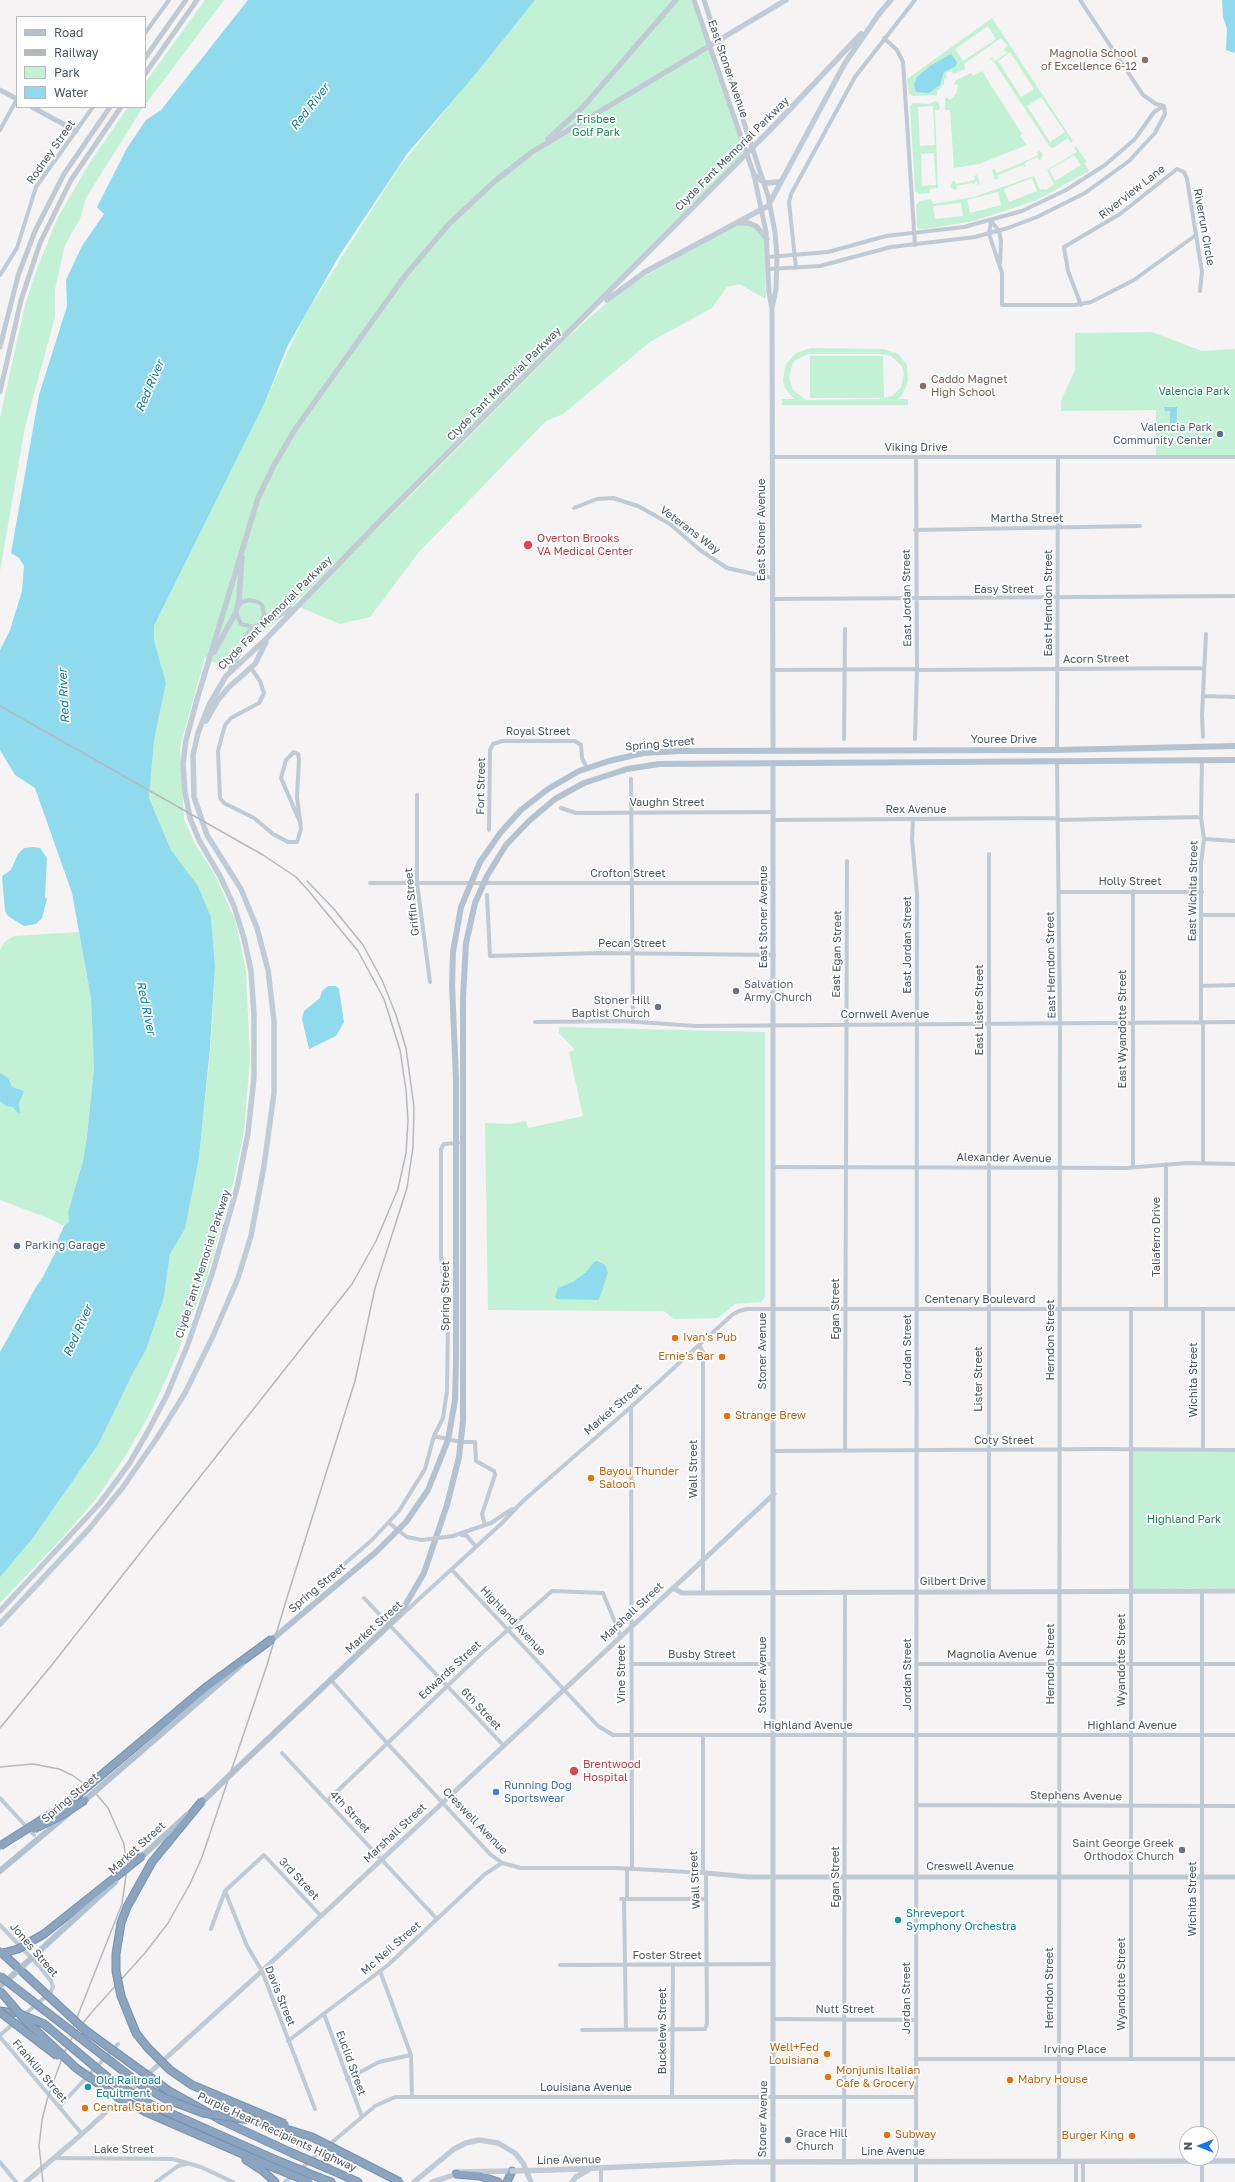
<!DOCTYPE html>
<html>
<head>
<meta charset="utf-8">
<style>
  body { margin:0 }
  #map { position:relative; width:1235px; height:2182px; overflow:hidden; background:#f5f3f3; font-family:"Golos Text",sans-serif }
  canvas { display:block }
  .legend { position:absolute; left:16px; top:16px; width:130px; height:92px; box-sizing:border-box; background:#fff; border:1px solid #b7bbc0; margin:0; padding:5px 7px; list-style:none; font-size:12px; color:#4a5661 }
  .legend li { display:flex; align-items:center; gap:8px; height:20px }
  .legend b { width:20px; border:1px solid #b7bbc0 }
  .north { position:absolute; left:1179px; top:2126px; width:40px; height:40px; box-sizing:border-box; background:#fff; border:1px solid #b7bbc0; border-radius:50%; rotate:270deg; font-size:11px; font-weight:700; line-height:16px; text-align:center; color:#4a5661 }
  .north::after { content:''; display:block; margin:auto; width:14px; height:18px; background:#1a73e8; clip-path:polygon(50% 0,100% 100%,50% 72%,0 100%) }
</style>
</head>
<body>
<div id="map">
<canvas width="1235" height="2182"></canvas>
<ul class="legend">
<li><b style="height:5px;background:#b3c2d1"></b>Road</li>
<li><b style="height:5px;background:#b5b8bd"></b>Railway</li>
<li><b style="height:11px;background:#c3f1d5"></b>Park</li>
<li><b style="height:11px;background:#90daee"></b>Water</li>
</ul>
<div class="north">N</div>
</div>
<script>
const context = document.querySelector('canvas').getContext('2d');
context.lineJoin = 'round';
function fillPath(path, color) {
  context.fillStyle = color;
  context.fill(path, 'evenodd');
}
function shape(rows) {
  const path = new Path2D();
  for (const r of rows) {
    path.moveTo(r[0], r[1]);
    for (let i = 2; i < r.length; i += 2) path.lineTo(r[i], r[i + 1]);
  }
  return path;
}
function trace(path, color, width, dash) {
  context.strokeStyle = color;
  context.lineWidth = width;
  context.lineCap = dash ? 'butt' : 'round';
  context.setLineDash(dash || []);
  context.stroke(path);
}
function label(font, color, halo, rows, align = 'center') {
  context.font = font + ' "Golos Text",sans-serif';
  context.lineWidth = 3.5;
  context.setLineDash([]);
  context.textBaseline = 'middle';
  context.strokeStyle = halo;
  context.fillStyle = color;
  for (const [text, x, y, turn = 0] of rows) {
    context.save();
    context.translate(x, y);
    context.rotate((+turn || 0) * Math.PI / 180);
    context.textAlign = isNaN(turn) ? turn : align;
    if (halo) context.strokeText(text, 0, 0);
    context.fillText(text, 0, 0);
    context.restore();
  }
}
fillPath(shape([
  [205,0,224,0,145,105,145,83],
  [534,0,694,0,745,156,275,623,220,666,205,657,180,747,184,819,195,844,215,875,236,922,246,971,250,1059,244,1131,235,1176,207,1277,173,1364,150,1413,126,1455,96,1499,64,1536,0,1603,0,1576,33,1538,99,1443,133,1373,146,1350,164,1297,170,1254,185,1229,199,1158,211,1044,215,966,211,917,198,886,171,850,149,798,154,741,166,683,154,640,154,626,261,410,304,317,397,170],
  [992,18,1073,141,1071,143,1068,138,1053,148,1050,147,992,59,988,61,992,57,995,61,1007,53,1004,49,1008,46,1001,38,964,64,965,69,953,74,952,71,946,73,947,78,944,79,944,84,937,91,937,95,912,96,909,93,907,79],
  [988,26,996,39,963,61,955,49],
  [1010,52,1034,89,1021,97,998,61],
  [1041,97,1065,132,1050,142,1027,106],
  [982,71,1022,134,1020,136,1027,145,979,164,954,168,950,110,945,110,945,99,947,97,950,100,956,94,958,85,954,85,956,80,971,73,973,76],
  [935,101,938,102,940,107,939,110,935,110,938,188,930,189,930,193,919,194,915,191,910,106,913,103,929,104],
  [933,106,935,145,920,146,918,107],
  [934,153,936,185,922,186,921,154],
  [128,107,143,107,86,198,80,219,65,245,55,289,55,317,25,427,0,571,0,418,25,305,37,269,58,217,89,164],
  [1076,146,1087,162,1084,163,1089,171,1037,200,974,221,925,229,919,229,917,226,916,205,920,201,931,199,933,204,974,197,1034,176,1040,190,1044,189,1046,190,1054,184,1047,170,1077,152,1074,148],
  [1074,155,1081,165,1055,181,1049,170],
  [1032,178,1037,191,1009,202,1004,189],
  [998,192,1001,205,970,213,967,200],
  [961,203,963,216,935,219,933,206],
  [1039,150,1043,155,1040,161,1037,157,1024,163,1026,167,1022,165,998,175,998,179,995,180,992,170,995,169,997,173,1017,165,1038,155,1037,152],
  [977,175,980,184,977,185,978,182,976,181,973,185,972,183,957,186,957,189,954,190,950,186,953,181,955,181,956,184,975,180,974,176],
  [737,225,748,225,755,227,765,240,766,299,739,284,727,287,712,308,650,342,563,414,546,421,419,552,370,617,340,624,297,606,413,493,570,335,603,306,643,277],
  [1152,332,1202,351,1235,349,1235,457,1156,457,1156,410,1061,411,1061,401,1075,370,1075,333],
  [811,348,883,349,898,354,907,365,908,381,902,395,898,399,908,399,908,405,782,405,782,399,794,399,784,387,783,379,786,364,796,353],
  [809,354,880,354,891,356,902,366,904,374,901,387,892,396,879,399,806,400,793,390,789,378,792,365,795,360],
  [810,356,883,356,884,398,810,398],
  [79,932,91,998,94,1068,87,1135,83,1161,68,1212,69,1222,64,1226,48,1218,0,1200,0,950,4,942,14,936],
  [559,1027,765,1032,765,1297,761,1302,735,1304,718,1318,674,1319,664,1311,488,1310,485,1123,510,1124,526,1121,528,1128,583,1116,569,1052,575,1050,559,1033],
  [1132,1450,1235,1451,1235,1588,1133,1589]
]), '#c3f1d5');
fillPath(shape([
  [248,0,535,0,473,77,407,154,339,256,287,347,265,402,154,626,154,640,166,683,154,741,149,798,171,850,198,886,211,917,215,966,210,1048,199,1158,185,1229,170,1254,164,1297,146,1350,133,1373,99,1443,33,1538,0,1577,0,1352,36,1287,43,1277,57,1249,56,1244,64,1226,69,1222,68,1212,83,1161,87,1136,94,1068,91,998,72,893,35,788,15,775,0,750,0,650,10,630,22,591,24,566,19,558,11,553,39,395,67,306,66,280,82,246,104,214,97,207,127,148,146,120,161,110],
  [1222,0,1235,0,1235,53,1226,50,1227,29,1223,17],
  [951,54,957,62,956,66,944,72,940,85,929,93,916,92,914,84,917,77,930,66],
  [1164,407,1177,407,1177,423,1170,423,1170,411,1165,411],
  [33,847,40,848,47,858,45,897,47,899,42,918,36,924,24,926,8,916,5,911,2,876,11,870,18,854,24,848],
  [328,986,336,986,339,989,344,1022,336,1036,309,1049,302,1019,304,1011,320,998,322,991],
  [0,1073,8,1078,12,1087,24,1091,19,1103,20,1113,17,1112,13,1107,6,1106,0,1101],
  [597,1261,605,1265,608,1272,599,1300,557,1299,555,1297,558,1288,573,1282,586,1272,594,1262]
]), '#90daee');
const motorway = shape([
  [0,2011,14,2013],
  [169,2091,223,2121,292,2153],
  [152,2105,281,2162],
  [146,2112,275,2168],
  [246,2160,263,2171,275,2182],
  [329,2169,358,2182],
  [456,2174,480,2176,498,2182],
  [320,2178,331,2182],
  [507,2182,512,2171]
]);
trace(motorway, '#7690ad', 9);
trace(shape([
  [1080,0,1143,95,1156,104,1164,106],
  [145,33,169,0],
  [884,38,897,50,903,62,915,245],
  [0,130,17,99],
  [991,221,989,234,1002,273,1002,305,1075,305,1091,302,1134,280,1196,235],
  [991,221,999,231,1001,241,1000,263],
  [768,257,828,252,886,236,964,227,1022,211,1066,190,1105,165,1135,139,1154,112,1164,106],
  [796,268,789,202,791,194,855,77,915,0],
  [769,269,820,266,891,247,975,237,1008,228,1037,217,1085,193,1129,161,1155,133,1165,114,1164,106],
  [0,275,17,248,36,187,93,107],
  [1081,305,1068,271,1064,247,1120,214,1177,169,1184,172,1187,179,1202,272,1200,291],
  [772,457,1235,457],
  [574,508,597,499,613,498,638,506,670,524,700,550,727,568,772,578],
  [915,530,1140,526],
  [772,599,1235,596],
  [238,607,242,602,249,600,258,602,262,605,264,614,261,623],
  [236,612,241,624,254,627],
  [251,668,260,681,264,693,259,703,231,718,225,725,218,751,220,798,224,803,254,818,273,834,288,842,297,842,301,829,297,797,299,759,298,754,294,752,286,760,281,778,300,822],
  [772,670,917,669],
  [917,670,1203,668],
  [1203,696,1235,697],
  [1203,737,1202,715,1206,634],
  [844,739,845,629],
  [915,739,917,670,916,457],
  [1057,750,1058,457],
  [1057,762,1060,1023,1059,2161],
  [631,779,633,1022],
  [417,795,417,883,430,982],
  [561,808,576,813,774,812],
  [913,819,912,839,917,894,916,2182],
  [774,820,1058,818],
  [1058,820,1201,817],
  [489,830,490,750,493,744,502,741,575,741,581,745,582,758,587,768],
  [1204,839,1235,841],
  [370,883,773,883],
  [1059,892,1202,892],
  [487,895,490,956,601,953,774,955],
  [1201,915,1235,915],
  [1201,986,1235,985],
  [535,1022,623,1021,696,1026,1235,1022],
  [1201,1022,1201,863,1204,839,1201,817,1202,761],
  [1203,1022,1203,1163],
  [1166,1164,1166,1309],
  [773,1167,1126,1168,1187,1163,1235,1164],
  [1133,1167,1133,891],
  [1203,1309,1203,1450],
  [699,1345,703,1352,703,1593],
  [631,1407,632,1869],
  [434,1436,461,1442,475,1442,476,1461,494,1471,495,1475,482,1514,485,1525],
  [773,1451,1101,1449,1235,1450],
  [845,1451,847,861],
  [389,1523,407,1537,422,1540],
  [462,1535,467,1536,476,1547],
  [453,1536,491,1523,512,1509],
  [452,1570,598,1726,613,1735,1235,1735],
  [320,1585,372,1540,399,1511,425,1469,434,1436,443,1418,447,1391,448,1323,441,1256,441,1149,444,1144,458,1143],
  [1202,1591,1202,2134],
  [989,1592,989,854],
  [364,1598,504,1746],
  [394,1622,502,1523,523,1501,631,1407,732,1315,739,1311,747,1309,1235,1309],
  [631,1664,773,1664],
  [917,1664,1235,1664],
  [331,1680,387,1743,490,1854,502,1863,521,1868,617,1868,706,1873,707,2024,705,2029,582,2030],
  [703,1735,703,1872],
  [282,1753,437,1919],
  [0,1798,34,1835],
  [327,1801,484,1651,552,1591,603,1593,621,1637],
  [916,1805,1235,1806],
  [225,1891,247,1946,262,1971,315,2109],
  [621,1899,706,1899],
  [624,1899,626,2030],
  [627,1899,627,1869],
  [0,1925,39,1966,51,1981,53,1987,50,1993,0,2035],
  [211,1929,225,1891,264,1855,321,1916],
  [560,1965,774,1964],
  [380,1971,411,2055,412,2097],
  [324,2014,362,2117],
  [774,2019,916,2020],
  [0,2037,82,2134],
  [288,2041,388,1965,485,1874,502,1863],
  [916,2059,1235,2059],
  [1131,2059,1131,1309],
  [347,2079,379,2062,411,2055],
  [672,2097,673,1965],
  [59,2107,118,2044],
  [54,2158,173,2159,201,2167,233,2182],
  [844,2161,845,1593],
  [0,2162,16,2182],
  [156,2182,178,2166,186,2164],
  [285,2182,375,2106,395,2097,916,2097],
  [601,2182,601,2169],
  [1076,2182,1076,2161],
  [1083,2182,1083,2161],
  [1202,2182,1202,2158]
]), '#c1cad2', 4);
trace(shape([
  [694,0,754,175,766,232,769,292,772,309,773,751],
  [704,0,768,196,775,232,777,257,776,289,772,308],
  [145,58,186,0],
  [145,74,197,0],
  [0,90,17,99],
  [32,107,76,131],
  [0,347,18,276,35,231,64,174,110,107],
  [0,392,21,300,40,243,71,180,121,107],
  [773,763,773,2115],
  [673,1588,682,1593,1235,1591],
  [706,1873,749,1877,1235,1877],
  [26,2182,82,2134,262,1971,774,1494]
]), '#c1cad2', 5);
trace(shape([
  [878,15,891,0],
  [739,28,786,0],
  [771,129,861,34],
  [548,139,583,107,676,0],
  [754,175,765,183,779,182],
  [739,223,748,223,756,226,767,239],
  [607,300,645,272,768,206,845,63,879,14],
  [214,652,236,612,239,599,242,557],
  [231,669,248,634,253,628,291,609],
  [206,721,218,700,229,687,255,664,266,642],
  [0,1611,100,1503,129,1464,147,1433,167,1395,188,1344,212,1274,237,1188,248,1133,254,1077,254,1015,251,971,244,938,234,906,220,876,199,840,190,818,185,792,183,764,186,740,198,696,258,498,274,465,296,428,404,277,449,224,495,181,532,152,691,57],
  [0,1624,89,1529,123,1487,157,1438,185,1393,213,1336,238,1278,251,1236,264,1166,274,1093,274,1021,268,970,257,928,241,889,207,835,194,797,193,755,198,733,209,705,226,676,266,639,374,527,729,171],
  [552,2170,735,2162,1235,2161],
  [414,2182,454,2149,466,2143,479,2140,498,2143,515,2153,523,2163,531,2182],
  [432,2182,463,2172,512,2171],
  [572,2182,576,2177,588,2170]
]), '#c1cbd6', 5.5);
trace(shape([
  [308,1609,376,1552,406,1522,428,1490,448,1440,455,1400,456,1364,456,1079,452,985,453,952,461,907,480,862,501,832,521,810,548,789,579,771,609,761,643,753,681,751,1057,750,1235,746],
  [231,1774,390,1624,403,1609,424,1573,447,1505,459,1457,463,1421,463,998,466,943,475,903,487,876,506,845,529,821,555,799,584,783,627,769,659,764,1235,760],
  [0,1871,68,1814],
  [0,1986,13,1975]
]), '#b3c2d1', 6);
trace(motorway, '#8ba5c1', 7);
trace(shape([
  [0,706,263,855,296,877,307,889,358,951,384,999,400,1050,406,1090,408,1121,406,1153,398,1189,376,1241,352,1284,51,1666,0,1728],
  [0,1767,33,1764,59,1769,72,1775,93,1790,108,1808,124,1844,127,1868,122,1904,70,2035],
  [63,2055,73,2036,91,2013,145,1953,168,1923,190,1884,202,1857,267,1665,285,1604,355,1381,375,1288,407,1188,413,1147,414,1107,406,1048,396,1015,382,980,363,945,333,908,307,881],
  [43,2182,39,2146,42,2120,47,2100,65,2050]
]), '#b5b8bd', 1.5);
const motorwayBridge = shape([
  [202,1801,152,1862,127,1907,121,1923,116,1954,116,1971,121,1996,136,2033,147,2047,170,2070,192,2085,285,2124],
  [34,1829,62,1815,85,1800],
  [0,1846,68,1803,205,1688,272,1639],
  [0,1951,85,2030,169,2091],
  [0,1954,18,1949,44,1934,142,1856],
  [0,1976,140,2084,166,2099,203,2113,263,2122,312,2137,400,2182],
  [0,1991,24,2019,76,2068,119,2098,146,2112],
  [0,2012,57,2056],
  [20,2014,44,2024,112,2081,152,2105],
  [292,2153,329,2169],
  [281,2162,320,2178],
  [275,2168,309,2182]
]);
trace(motorwayBridge, '#7690ad', 9, []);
trace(shape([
  [422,1540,453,1536]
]), '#c1cad2', 4);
trace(shape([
  [773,2182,773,2115]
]), '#c1cad2', 5);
trace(shape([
  [691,57,739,28],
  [729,171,771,129],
  [512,2171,552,2170]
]), '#c1cbd6', 5.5);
trace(shape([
  [269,1642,308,1609],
  [85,1800,242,1664],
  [200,1804,231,1774],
  [139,1859,187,1815],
  [13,1975,115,1882]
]), '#b3c2d1', 6);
trace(motorwayBridge, '#8ba5c1', 7);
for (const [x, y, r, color] of [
  [1145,60,4,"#8d6e63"],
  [923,386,4,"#8d6e63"],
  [1220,434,4,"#5c6f8a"],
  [528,545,5,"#e0444e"],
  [736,991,4,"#6b7280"],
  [658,1007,4,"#6b7280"],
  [17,1246,4,"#5c6f8a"],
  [675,1338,4,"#e8710a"],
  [722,1357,4,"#e8710a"],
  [727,1416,4,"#e8710a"],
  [591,1478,4,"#e8710a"],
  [574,1771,5,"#e0444e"],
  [496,1792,4,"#3f7fe0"],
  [1182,1850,4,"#6b7280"],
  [898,1920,4,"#0f9aa8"],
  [827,2054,4,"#e8710a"],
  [828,2077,4,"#e8710a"],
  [1010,2080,4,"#e8710a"],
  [88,2087,4,"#0f9aa8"],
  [85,2108,4,"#e8710a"],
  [887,2135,4,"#e8710a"],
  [1132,2136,4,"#e8710a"],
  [788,2140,4,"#6b7280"]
]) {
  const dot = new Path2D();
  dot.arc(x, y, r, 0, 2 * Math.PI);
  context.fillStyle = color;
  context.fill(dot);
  trace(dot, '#fff', 1.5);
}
label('11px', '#785e54', '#fff', [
  ["Magnolia School",1137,54],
  ["of Excellence 6-12",1137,67],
  ["Caddo Magnet",931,380,"left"],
  ["High School",931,393,"left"]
], 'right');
label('11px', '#4a5661', '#fff', [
  ["East Stoner Avenue",728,69,71],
  ["Rodney Street",51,152,-55],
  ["Clyde Fant Memorial Parkway",732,154,-45],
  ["Riverview Lane",1132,192,-38],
  ["Riverrun Circle",1204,227,80],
  ["Clyde Fant Memorial Parkway",504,384,-45],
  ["Viking Drive",916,448],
  ["Martha Street",1027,519],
  ["Veterans Way",690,530,37],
  ["East Stoner Avenue",762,530,-90],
  ["Easy Street",1004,590],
  ["East Jordan Street",907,598,-91],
  ["East Herndon Street",1049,603,-90],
  ["Clyde Fant Memorial Parkway",275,613,-45],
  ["Acorn Street",1096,659,-1],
  ["Royal Street",538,732],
  ["Youree Drive",1004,740],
  ["Spring Street",660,744,-5],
  ["Fort Street",481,786,-89],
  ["Vaughn Street",667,803],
  ["Rex Avenue",916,810],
  ["Crofton Street",628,874],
  ["Holly Street",1130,882],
  ["East Wichita Street",1193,891,-89],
  ["Griffin Street",412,902,-96],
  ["East Stoner Avenue",764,917,-90],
  ["Pecan Street",632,944],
  ["East Jordan Street",908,945,-90],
  ["East Egan Street",837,954,-89],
  ["East Herndon Street",1051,965,-91],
  ["East Lister Street",980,1010,-90],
  ["Cornwell Avenue",885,1015],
  ["East Wyandotte Street",1123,1029,-90],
  ["Alexander Avenue",1004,1158,1],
  ["Taliaferro Drive",1157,1237,-90],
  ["Clyde Fant Memorial Parkway",203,1264,-72],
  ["Spring Street",446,1296,-90],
  ["Centenary Boulevard",980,1300],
  ["Egan Street",836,1309,-90],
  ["Herndon Street",1051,1340,-90],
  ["Jordan Street",908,1350,-90],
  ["Stoner Avenue",763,1351,-90],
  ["Lister Street",979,1379,-90],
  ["Wichita Street",1194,1380,-90],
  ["Market Street",613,1409,-41],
  ["Coty Street",1004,1441],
  ["Wall Street",694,1469,-90],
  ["Gilbert Drive",953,1582],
  ["Spring Street",317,1588,-40],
  ["Marshall Street",632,1612,-43],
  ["Highland Avenue",513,1621,47],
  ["Market Street",374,1627,-42],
  ["Busby Street",702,1655],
  ["Magnolia Avenue",992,1655],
  ["Wyandotte Street",1122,1660,-90],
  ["Herndon Street",1051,1664,-90],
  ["Edwards Street",450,1670,-43],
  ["Vine Street",622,1674,-90],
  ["Jordan Street",908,1674,-90],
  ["Stoner Avenue",763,1675,-90],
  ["6th Street",481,1709,47],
  ["Highland Avenue",808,1726],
  ["Highland Avenue",1132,1726],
  ["Stephens Avenue",1076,1796,1],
  ["Spring Street",70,1798,-40],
  ["4th Street",350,1812,47],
  ["Creswell Avenue",475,1821,46],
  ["Marshall Street",395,1833,-43],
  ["Market Street",137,1848,-42],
  ["Creswell Avenue",970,1867],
  ["Egan Street",836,1877,-90],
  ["3rd Street",299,1879,47],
  ["Wall Street",695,1880,-93],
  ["Wichita Street",1193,1899,-90],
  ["Mc Neil Street",391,1948,-41],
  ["Jones Street",34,1950,49],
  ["Foster Street",667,1956],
  ["Wyandotte Street",1122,1984,-90],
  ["Herndon Street",1050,1988,-90],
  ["Davis Street",280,1996,68],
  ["Jordan Street",907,1998,-90],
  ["Nutt Street",845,2010],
  ["Buckelew Street",663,2031,-90],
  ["Irving Place",1075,2050],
  ["Euclid Street",351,2063,70],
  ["Franklin Street",40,2071,50],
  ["Louisiana Avenue",586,2088],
  ["Stoner Avenue",763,2119,-89],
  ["Purple Heart Recipients Highway",277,2132,25],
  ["Lake Street",124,2150],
  ["Line Avenue",893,2152],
  ["Line Avenue",569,2160,-1]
]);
label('11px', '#17864f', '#fff', [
  ["Frisbee",596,120],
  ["Golf Park",596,133],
  ["Valencia Park",1194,392],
  ["Highland Park",1184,1520]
]);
label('11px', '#4e5e75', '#fff', [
  ["Valencia Park",1212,428],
  ["Community Center",1212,441],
  ["Parking Garage",25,1246,"left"]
], 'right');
label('11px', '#be3a42', '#fff', [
  ["Overton Brooks",537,539],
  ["VA Medical Center",537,552],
  ["Brentwood",583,1765],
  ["Hospital",583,1778]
], 'left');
label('11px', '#5b616d', '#fff', [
  ["Salvation",744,985],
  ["Army Church",744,998],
  ["Stoner Hill",650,1001,"right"],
  ["Baptist Church",650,1014,"right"],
  ["Saint George Greek",1174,1844,"right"],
  ["Orthodox Church",1174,1857,"right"],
  ["Grace Hill",796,2134],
  ["Church",796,2147]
], 'left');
label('11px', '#c56008', '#fff', [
  ["Ivan's Pub",683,1338],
  ["Ernie's Bar",714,1357,"right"],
  ["Strange Brew",735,1416],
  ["Bayou Thunder",599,1472],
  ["Saloon",599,1485],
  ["Well+Fed",819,2048,"right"],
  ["Louisiana",819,2061,"right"],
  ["Monjunis Italian",836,2071],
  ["Cafe & Grocery",836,2084],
  ["Mabry House",1018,2080],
  ["Central Station",93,2108],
  ["Subway",895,2135],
  ["Burger King",1124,2136,"right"]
], 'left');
label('11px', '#366cbe', '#fff', [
  ["Running Dog",504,1786],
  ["Sportswear",504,1799]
], 'left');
label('11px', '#0d838f', '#fff', [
  ["Shreveport",906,1914],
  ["Symphony Orchestra",906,1927],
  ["Old Railroad",96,2081],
  ["Equitment",96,2094]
], 'left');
label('italic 12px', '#0c7c9b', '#fff', [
  ["Red River",310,107,-52],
  ["Red River",150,386,-67],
  ["Red River",64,696,-93],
  ["Red River",146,1008,78],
  ["Red River",78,1331,-66]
]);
</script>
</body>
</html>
